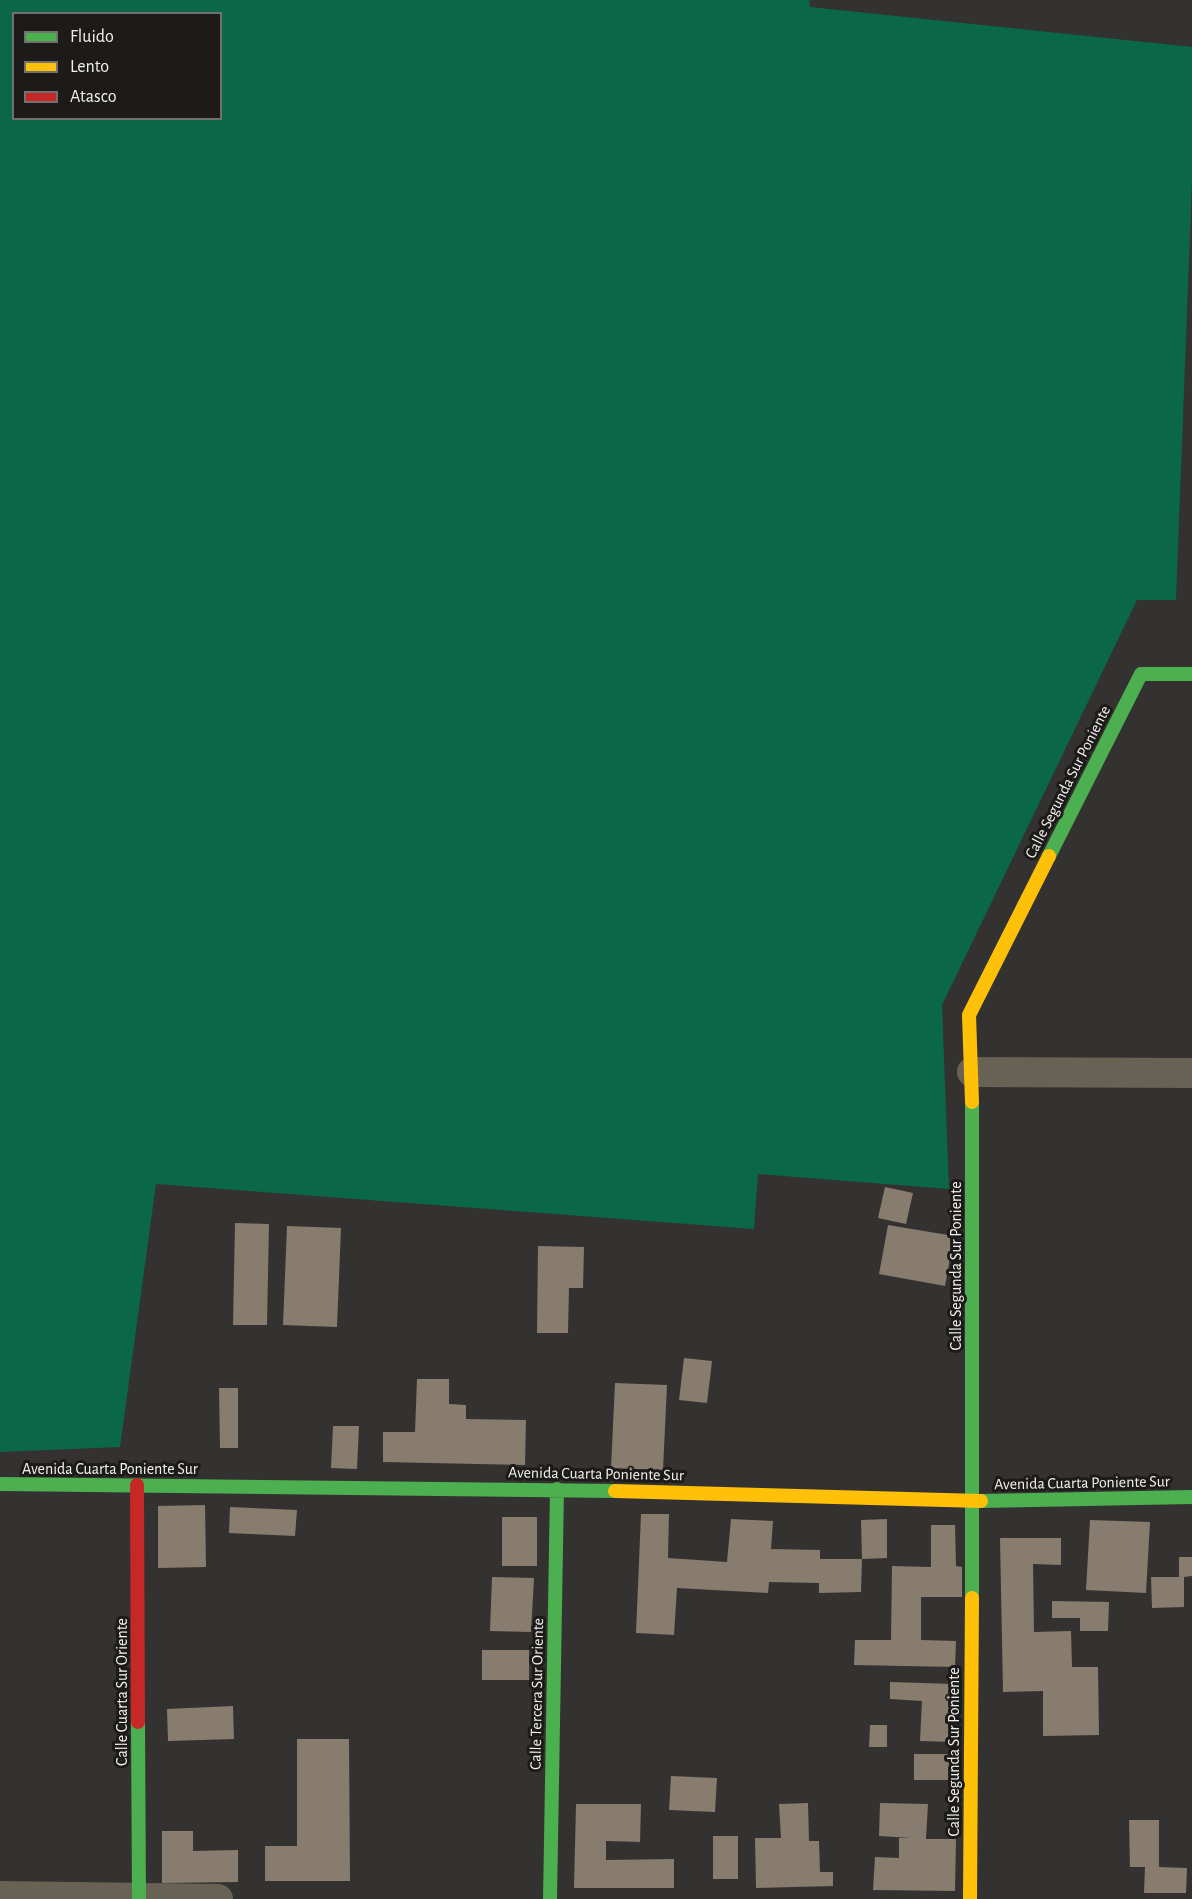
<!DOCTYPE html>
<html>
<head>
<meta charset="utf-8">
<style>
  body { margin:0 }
  #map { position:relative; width:1192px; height:1899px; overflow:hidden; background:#343230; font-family:"Alegreya Sans",sans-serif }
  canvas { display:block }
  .legend { position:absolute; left:12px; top:12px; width:210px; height:108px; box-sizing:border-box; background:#1c1b19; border:2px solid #72716e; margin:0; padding:8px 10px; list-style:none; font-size:18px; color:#f2f1ee }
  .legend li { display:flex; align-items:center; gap:12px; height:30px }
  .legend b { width:30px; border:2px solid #72716e }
</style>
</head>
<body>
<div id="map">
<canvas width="1192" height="1899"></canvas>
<ul class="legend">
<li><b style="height:8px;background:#4caf50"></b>Fluido</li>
<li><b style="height:8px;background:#ffc107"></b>Lento</li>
<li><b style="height:8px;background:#c62828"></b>Atasco</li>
</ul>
</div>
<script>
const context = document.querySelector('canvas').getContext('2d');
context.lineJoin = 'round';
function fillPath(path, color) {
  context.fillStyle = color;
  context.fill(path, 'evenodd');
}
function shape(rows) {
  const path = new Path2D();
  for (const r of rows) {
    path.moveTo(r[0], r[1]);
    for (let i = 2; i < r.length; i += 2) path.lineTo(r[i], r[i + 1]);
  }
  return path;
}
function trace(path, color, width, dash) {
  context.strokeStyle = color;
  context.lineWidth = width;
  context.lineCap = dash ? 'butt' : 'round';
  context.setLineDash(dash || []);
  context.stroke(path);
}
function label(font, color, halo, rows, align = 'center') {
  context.font = font + ' "Alegreya Sans",sans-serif';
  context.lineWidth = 6;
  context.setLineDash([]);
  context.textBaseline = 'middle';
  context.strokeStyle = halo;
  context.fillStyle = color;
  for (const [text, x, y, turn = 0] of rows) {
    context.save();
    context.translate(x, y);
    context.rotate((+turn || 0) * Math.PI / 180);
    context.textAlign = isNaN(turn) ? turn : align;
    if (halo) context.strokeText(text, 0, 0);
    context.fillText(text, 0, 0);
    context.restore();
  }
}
fillPath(shape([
  [0,0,809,0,810,7,1192,47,1192,182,1176,600,1137,600,942,1005,949,1189,758,1174,754,1229,156,1184,120,1447,0,1452],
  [14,14,220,14,220,118,14,118]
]), '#0a6747');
fillPath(shape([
  [885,1187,913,1193,906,1224,878,1218],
  [235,1223,269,1224,267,1325,233,1325],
  [888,1225,954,1236,945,1286,879,1274],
  [287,1226,341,1228,337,1327,283,1325],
  [538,1246,584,1247,583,1288,569,1288,568,1333,537,1333],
  [684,1358,712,1361,707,1403,679,1400],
  [417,1379,449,1379,449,1404,466,1405,466,1419,526,1420,525,1465,383,1462,383,1432,415,1432],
  [615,1383,667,1385,663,1470,611,1468],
  [219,1388,238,1388,238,1448,220,1448],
  [333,1426,359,1426,357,1469,331,1468],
  [205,1505,206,1567,158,1568,158,1506],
  [230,1507,297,1510,295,1536,229,1533],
  [641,1514,669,1514,668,1558,727,1562,731,1519,773,1521,771,1549,820,1550,820,1559,862,1559,861,1520,887,1519,887,1558,862,1559,861,1592,819,1593,819,1583,769,1582,768,1593,677,1588,674,1635,636,1633],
  [502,1517,537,1517,537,1566,502,1566],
  [1090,1520,1150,1522,1146,1593,1086,1590],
  [931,1525,955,1525,956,1566,962,1567,962,1597,921,1597,921,1640,956,1641,955,1667,854,1665,855,1640,891,1640,892,1566,931,1567],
  [1000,1538,1061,1538,1061,1565,1033,1564,1034,1632,1071,1631,1072,1667,1098,1667,1099,1735,1043,1736,1043,1691,1003,1692],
  [1179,1557,1192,1557,1192,1576,1184,1577,1184,1607,1152,1608,1151,1577,1179,1577],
  [492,1577,534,1578,531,1632,490,1631],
  [1052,1601,1109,1602,1108,1631,1080,1631,1080,1618,1052,1618],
  [482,1650,529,1650,529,1680,482,1680],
  [890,1682,955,1684,953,1742,920,1741,922,1701,890,1699],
  [233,1706,234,1739,168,1741,167,1709],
  [870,1725,887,1725,887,1747,869,1747],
  [297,1739,349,1739,350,1881,265,1881,265,1846,297,1846],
  [914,1754,960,1754,960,1780,914,1780],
  [671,1776,717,1778,715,1812,669,1810],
  [808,1803,809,1841,819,1841,820,1872,833,1872,833,1886,756,1888,755,1838,781,1838,779,1804],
  [880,1803,928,1804,926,1839,956,1839,955,1891,873,1890,875,1857,899,1858,899,1838,911,1838,879,1836],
  [576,1804,641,1804,640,1842,606,1841,606,1860,674,1859,674,1888,574,1888],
  [1129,1820,1159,1820,1159,1867,1187,1868,1186,1893,1144,1893,1145,1867,1130,1867],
  [162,1831,193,1831,193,1851,238,1850,238,1882,162,1883],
  [713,1836,738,1836,738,1879,713,1879]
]), '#877c6e');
trace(shape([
  [972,1072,1192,1073],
  [0,1896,218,1899]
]), '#676253', 30);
trace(shape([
  [1049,856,1141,674,1192,674],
  [972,1102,972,1598],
  [0,1484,615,1491],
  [981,1501,1192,1497],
  [138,1722,139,1899],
  [550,1899,557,1489]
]), '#4caf50', 14);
trace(shape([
  [972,1102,969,1015,1049,856],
  [615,1491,981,1501],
  [970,1899,972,1598]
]), '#ffc107', 14);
trace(shape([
  [137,1485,138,1722]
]), '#c62828', 14);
label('16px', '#f2f1ee', '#1c1b19', [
  ["Calle Segunda Sur Poniente",1068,782,-63],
  ["Calle Segunda Sur Poniente",956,1266,-90],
  ["Avenida Cuarta Poniente Sur",110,1469],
  ["Avenida Cuarta Poniente Sur",596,1474,1],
  ["Avenida Cuarta Poniente Sur",1082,1483,-1],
  ["Calle Cuarta Sur Oriente",122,1692,-90],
  ["Calle Tercera Sur Oriente",537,1694,-89],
  ["Calle Segunda Sur Poniente",954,1752,-90]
]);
</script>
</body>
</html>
